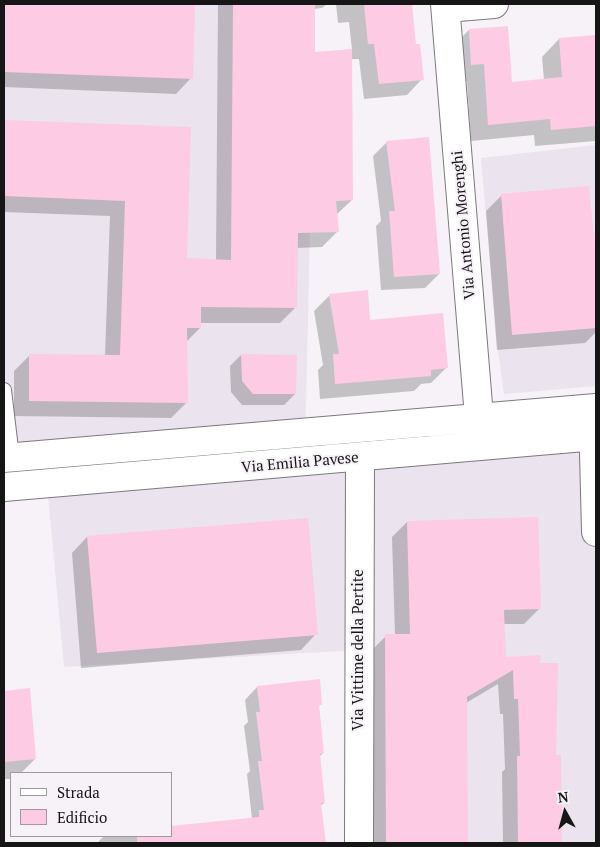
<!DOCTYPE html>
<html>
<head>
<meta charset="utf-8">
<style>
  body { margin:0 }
  #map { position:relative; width:600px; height:847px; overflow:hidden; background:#f6f2f7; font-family:"PT Serif",serif }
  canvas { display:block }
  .frame { position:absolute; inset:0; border:5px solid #171617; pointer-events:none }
  .legend { position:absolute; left:10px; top:772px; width:162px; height:65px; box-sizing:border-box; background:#f6f2f7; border:1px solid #9d9a9d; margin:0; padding:6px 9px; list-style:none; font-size:15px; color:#171617 }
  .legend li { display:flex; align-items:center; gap:10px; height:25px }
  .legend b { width:25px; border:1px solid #9d9a9d }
  .north { position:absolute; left:540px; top:787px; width:50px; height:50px; -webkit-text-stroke:4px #f6f2f7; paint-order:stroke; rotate:353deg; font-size:14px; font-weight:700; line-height:20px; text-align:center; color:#171617 }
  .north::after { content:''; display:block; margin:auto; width:18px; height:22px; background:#171617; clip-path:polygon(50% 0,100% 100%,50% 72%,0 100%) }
</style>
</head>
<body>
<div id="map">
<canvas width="600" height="847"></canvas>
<div class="frame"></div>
<ul class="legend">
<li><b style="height:6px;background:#fff"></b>Strada</li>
<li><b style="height:14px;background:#fdcbe4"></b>Edificio</li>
</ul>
<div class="north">N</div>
</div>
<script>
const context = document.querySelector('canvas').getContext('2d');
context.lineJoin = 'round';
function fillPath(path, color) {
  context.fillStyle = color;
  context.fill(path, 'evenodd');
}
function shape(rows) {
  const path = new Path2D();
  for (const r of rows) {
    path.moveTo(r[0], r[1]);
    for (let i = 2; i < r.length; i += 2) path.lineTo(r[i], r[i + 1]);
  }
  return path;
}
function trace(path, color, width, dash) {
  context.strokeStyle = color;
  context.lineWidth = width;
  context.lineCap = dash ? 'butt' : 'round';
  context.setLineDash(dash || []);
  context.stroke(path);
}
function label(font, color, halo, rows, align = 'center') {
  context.font = font + ' "PT Serif",serif';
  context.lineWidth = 4;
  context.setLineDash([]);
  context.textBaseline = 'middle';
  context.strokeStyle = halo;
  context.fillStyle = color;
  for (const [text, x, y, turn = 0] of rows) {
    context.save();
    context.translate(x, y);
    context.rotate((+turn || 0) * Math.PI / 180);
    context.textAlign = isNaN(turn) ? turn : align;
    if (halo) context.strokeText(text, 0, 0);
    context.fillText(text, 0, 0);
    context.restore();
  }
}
fillPath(shape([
  [4,4,315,4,305,450,596,424,596,843,358,843,357,650,64,667,46,473,4,476],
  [596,145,596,386,504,394,497,343,481,158]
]), '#ebe3ee');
fillPath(shape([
  [4,4,194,4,191,78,176,94,4,87],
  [218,4,327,4,322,8,313,9,313,53,352,50,349,22,338,23,336,4,411,4,415,45,422,79,407,95,364,99,359,59,351,59,352,200,336,215,338,231,322,247,296,248,296,307,280,323,200,323,200,328,186,342,186,403,171,418,14,416,14,371,30,355,105,356,110,216,4,212,4,121,190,129,186,259,216,260],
  [469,30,511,83,544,80,542,57,559,39,596,36,596,141,535,146,534,135,471,141,467,81,454,82,452,47],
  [387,142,439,274,425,288,381,290,376,226,381,221,373,156],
  [502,195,596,256,596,332,585,343,497,350,486,211],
  [367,292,369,321,447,367,431,383,421,384,414,391,320,399,318,370,323,365,314,311,329,296],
  [241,355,295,394,284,405,242,405,231,392,230,366],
  [407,522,540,608,524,624,503,624,504,658,539,664,555,756,560,756,561,843,503,843,502,772,505,769,503,714,500,714,498,684,466,703,467,843,371,843,371,651,386,636,395,635,392,537],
  [87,537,316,634,301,650,81,668,72,553],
  [257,687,321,704,318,707,323,753,319,757,324,803,320,806,325,843,97,843,104,836,171,836,252,819,247,774,250,771,244,726,248,722,245,700],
  [29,690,35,759,21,773,11,773,11,779,4,779,4,692]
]), '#0003');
fillPath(shape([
  [4,4,195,4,193,79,4,72],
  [233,4,315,4,315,52,352,49,353,200,336,201,339,232,298,233,297,308,201,307,201,328,187,328,188,403,29,401,29,354,120,355,125,201,4,196,4,120,191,127,187,258,231,260],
  [364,4,412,4,416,44,420,44,424,80,379,84,374,44,368,44],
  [508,26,512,82,562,77,559,38,596,35,596,126,551,130,550,119,488,125,484,64,471,65,469,29],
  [429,137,440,274,394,277,389,211,395,211,386,141],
  [589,186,596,255,596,328,512,335,501,194],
  [368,290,370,320,443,313,448,368,431,370,431,376,335,384,333,354,339,354,329,294],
  [241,354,297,355,296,394,253,394,242,381],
  [538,517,541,609,504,610,506,657,541,655,540,663,558,663,556,755,561,755,562,843,518,843,517,756,520,756,518,699,514,699,513,670,467,697,468,843,386,843,385,634,410,634,407,521],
  [308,518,318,635,97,653,87,536],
  [320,679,322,705,319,705,324,753,320,754,325,803,321,803,326,843,137,843,137,836,171,836,171,826,259,817,259,810,264,810,258,761,262,761,256,712,260,712,257,686],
  [30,688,36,759,4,762,4,691]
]), '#fdcbe4');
const service = shape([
  [4,390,12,457]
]);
const minor = shape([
  [445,4,481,441],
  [446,8,494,4],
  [593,413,596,532],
  [359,843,360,458]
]);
const primary = shape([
  [4,458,596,408],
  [4,487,596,436]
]);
trace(service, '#7c797d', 16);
trace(minor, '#7c797d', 30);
trace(primary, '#7c797d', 30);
trace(service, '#fff', 14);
trace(minor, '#fff', 28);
trace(primary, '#fff', 28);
label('15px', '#171617', '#f6f2f7', [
  ["Via Antonio Morenghi",464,225,-95],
  ["Via Emilia Pavese",300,463,-5],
  ["Via Vittime della Pertite",359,650,-90]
]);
</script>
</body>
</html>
